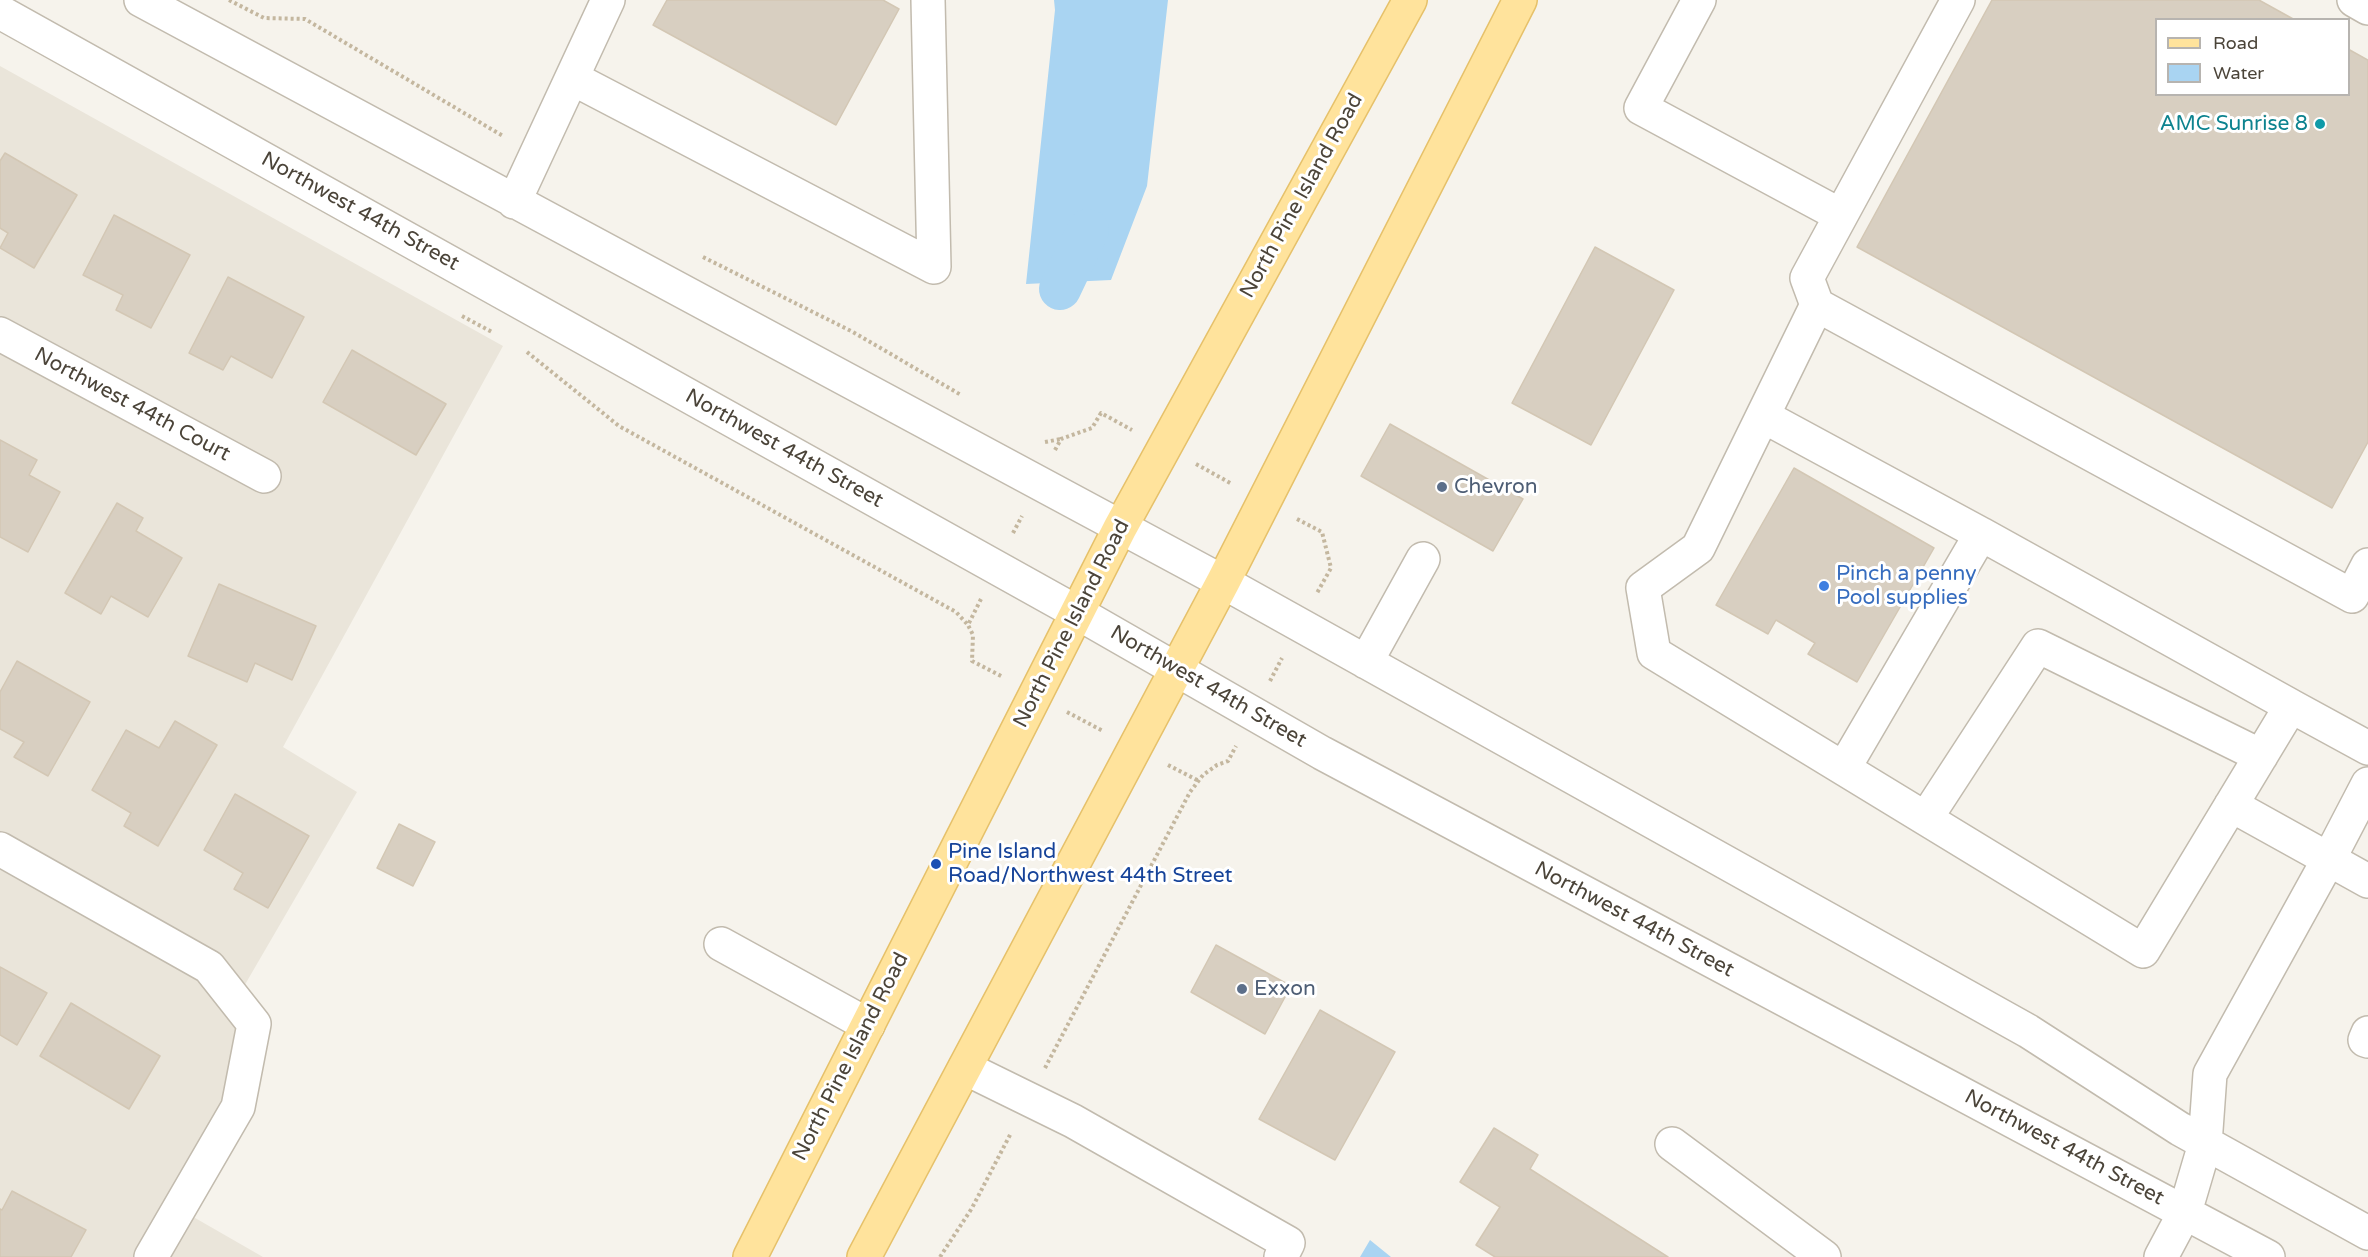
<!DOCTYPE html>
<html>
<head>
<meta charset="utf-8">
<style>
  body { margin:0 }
  #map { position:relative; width:2368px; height:1257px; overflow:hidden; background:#f6f3ec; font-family:"Varela Round",sans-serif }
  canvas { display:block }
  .legend { position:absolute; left:2155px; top:18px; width:195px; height:78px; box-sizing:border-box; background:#fff; border:2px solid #b7b4b0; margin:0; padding:8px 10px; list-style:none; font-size:18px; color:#4b4439 }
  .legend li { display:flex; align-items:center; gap:12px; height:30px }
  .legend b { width:30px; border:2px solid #b7b4b0 }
</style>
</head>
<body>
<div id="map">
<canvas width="2368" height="1257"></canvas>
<ul class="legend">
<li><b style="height:8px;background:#ffe39c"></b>Road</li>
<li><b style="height:16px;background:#a9d4f2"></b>Water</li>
</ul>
</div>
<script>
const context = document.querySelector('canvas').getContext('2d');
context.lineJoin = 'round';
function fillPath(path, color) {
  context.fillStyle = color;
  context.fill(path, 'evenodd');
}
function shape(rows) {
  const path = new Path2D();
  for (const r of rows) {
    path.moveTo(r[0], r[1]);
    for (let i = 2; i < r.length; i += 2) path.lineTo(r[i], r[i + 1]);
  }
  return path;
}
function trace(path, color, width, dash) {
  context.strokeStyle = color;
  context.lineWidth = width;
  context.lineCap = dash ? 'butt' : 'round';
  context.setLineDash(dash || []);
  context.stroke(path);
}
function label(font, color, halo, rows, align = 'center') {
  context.font = font + ' "Varela Round",sans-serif';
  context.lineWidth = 6;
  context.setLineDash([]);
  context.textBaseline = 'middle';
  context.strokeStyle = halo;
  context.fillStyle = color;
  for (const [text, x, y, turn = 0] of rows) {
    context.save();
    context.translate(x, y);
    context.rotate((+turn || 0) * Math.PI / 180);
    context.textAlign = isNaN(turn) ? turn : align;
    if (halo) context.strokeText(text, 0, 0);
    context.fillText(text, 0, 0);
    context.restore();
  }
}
fillPath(shape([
  [0,66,503,346,283,747,357,792,236,1000,254,1024,232,1102,176,1207,263,1257,0,1257]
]), '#eae5da');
fillPath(shape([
  [1054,0,1168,0,1147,186,1111,280,1026,284,1055,10],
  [1370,1240,1391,1257,1360,1257]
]), '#a9d4f2');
trace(shape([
  [1060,289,1088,230]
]), '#a9d4f2', 42);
const building = shape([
  [667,0,883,0,899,9,836,125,653,25,667,0],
  [1992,0,2259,0,2295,20,2156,20,2156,94,2348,94,2348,49,2368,60,2368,442,2332,508,1857,247,1992,0],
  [5,153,77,195,34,268,0,248,8,233,0,228,0,161,5,153],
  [114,215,190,255,151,328,116,310,123,295,83,275,114,215],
  [1595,247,1674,290,1591,445,1512,403,1595,247],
  [228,277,304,317,272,378,231,356,223,370,189,353,228,277],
  [352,350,446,404,416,455,323,402,352,350],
  [1390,424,1523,499,1493,551,1361,476,1390,424],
  [0,440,37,460,29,475,60,492,28,552,0,537,0,440],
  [1794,468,1934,548,1857,682,1808,654,1815,643,1776,620,1768,634,1716,605,1794,468],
  [117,503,143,518,136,531,182,558,148,617,111,596,101,614,65,593,117,503],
  [219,584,316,626,292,680,255,663,247,682,188,656,219,584],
  [17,661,90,702,48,776,14,757,24,742,0,729,0,692,17,661],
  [175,721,217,745,158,846,124,826,131,813,92,790,126,730,159,748,175,721],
  [235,794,309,836,268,908,234,889,243,873,204,850,235,794],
  [399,824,435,842,413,886,377,868,399,824],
  [1216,945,1291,986,1265,1034,1191,992,1216,945],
  [0,967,47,993,17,1045,0,1035,0,967],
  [71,1003,160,1056,129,1109,40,1056,71,1003],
  [1320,1010,1395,1052,1335,1160,1259,1119,1320,1010],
  [1494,1128,1538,1155,1530,1169,1668,1257,1495,1257,1476,1245,1500,1207,1460,1182,1494,1128],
  [12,1191,86,1230,71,1257,0,1257,0,1209,2,1210,12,1191]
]);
fillPath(building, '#d8cfc1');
trace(building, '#d3c7b4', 1.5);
const minor = shape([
  [141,0,1223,582,2028,1031,2180,1129,2368,1233],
  [1699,0,1641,108,1840,215],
  [2354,0,2368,8],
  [0,12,1078,613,1322,753,2268,1257],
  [572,78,934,267,928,0],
  [514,202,608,0],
  [1817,305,1807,278,1958,0],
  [0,334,264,476],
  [1763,416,1981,534],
  [2368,565,2352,596,1817,305,1698,548,1643,588,1654,653,2143,951,2291,706,2368,748],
  [1366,662,1423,559],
  [1844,768,1981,534,2291,706],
  [2231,805,2368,881],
  [1926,818,2038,646,2261,756],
  [0,849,209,967,254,1024,238,1107,151,1257],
  [721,944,868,1025],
  [2368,1033,2365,1040,2368,1041],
  [965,1068,1073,1121,1288,1243,1281,1257],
  [1672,1144,1824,1257],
  [2161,1257,2185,1212,2205,1144,2210,1074,2331,855,2368,784]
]);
const major = shape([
  [750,1257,1120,528,1410,0],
  [864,1257,1223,582,1520,0]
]);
trace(minor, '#c2bbae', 36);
trace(major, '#e6c16a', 36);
trace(shape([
  [229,0,264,18,305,19,503,136],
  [703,257,853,332,961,395],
  [462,316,492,332],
  [527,352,619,426,956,612,968,625],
  [1045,442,1061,439],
  [1055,450,1061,439,1092,428,1101,413,1132,430],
  [1196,464,1232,484],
  [1297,519,1322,532,1331,568,1317,593],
  [1013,533,1022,516],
  [981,599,968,625,973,635,972,661,1003,677],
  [1270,681,1282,658],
  [1067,712,1103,731],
  [1168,765,1199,781],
  [1045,1068,1190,792,1203,775,1217,765,1228,761,1236,746],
  [940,1257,972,1208,1011,1133]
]), '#c4b79f', 4, [3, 3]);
trace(minor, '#fff', 33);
trace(major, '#ffe39c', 33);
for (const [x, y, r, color] of [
  [2320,124,6,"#0f9aa8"],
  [1442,487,6,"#5c6f8a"],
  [1824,586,6,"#3f7fe0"],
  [936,864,6,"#1a4fb4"],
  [1242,989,6,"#5c6f8a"]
]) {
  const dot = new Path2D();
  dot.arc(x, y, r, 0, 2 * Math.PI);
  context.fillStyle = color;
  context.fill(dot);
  trace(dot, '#fff', 2);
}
label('21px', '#0d838f', '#fff', [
  ["AMC Sunrise 8",2308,124]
], 'right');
label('21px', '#4b4439', '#fff', [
  ["North Pine Island Road",1302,196,-61],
  ["Northwest 44th Street",360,212,29],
  ["Northwest 44th Court",132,405,28],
  ["Northwest 44th Street",784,449,29],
  ["North Pine Island Road",1072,624,-63],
  ["Northwest 44th Street",1208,687,30],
  ["Northwest 44th Street",1634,920,28],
  ["North Pine Island Road",851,1057,-63],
  ["Northwest 44th Street",2064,1148,28]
]);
label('21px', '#4e5e75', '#fff', [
  ["Chevron",1454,487],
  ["Exxon",1254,989]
], 'left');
label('21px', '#366cbe', '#fff', [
  ["Pinch a penny",1836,574],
  ["Pool supplies",1836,598]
], 'left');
label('21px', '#164399', '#fff', [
  ["Pine Island",948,852],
  ["Road/Northwest 44th Street",948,876]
], 'left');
</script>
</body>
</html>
